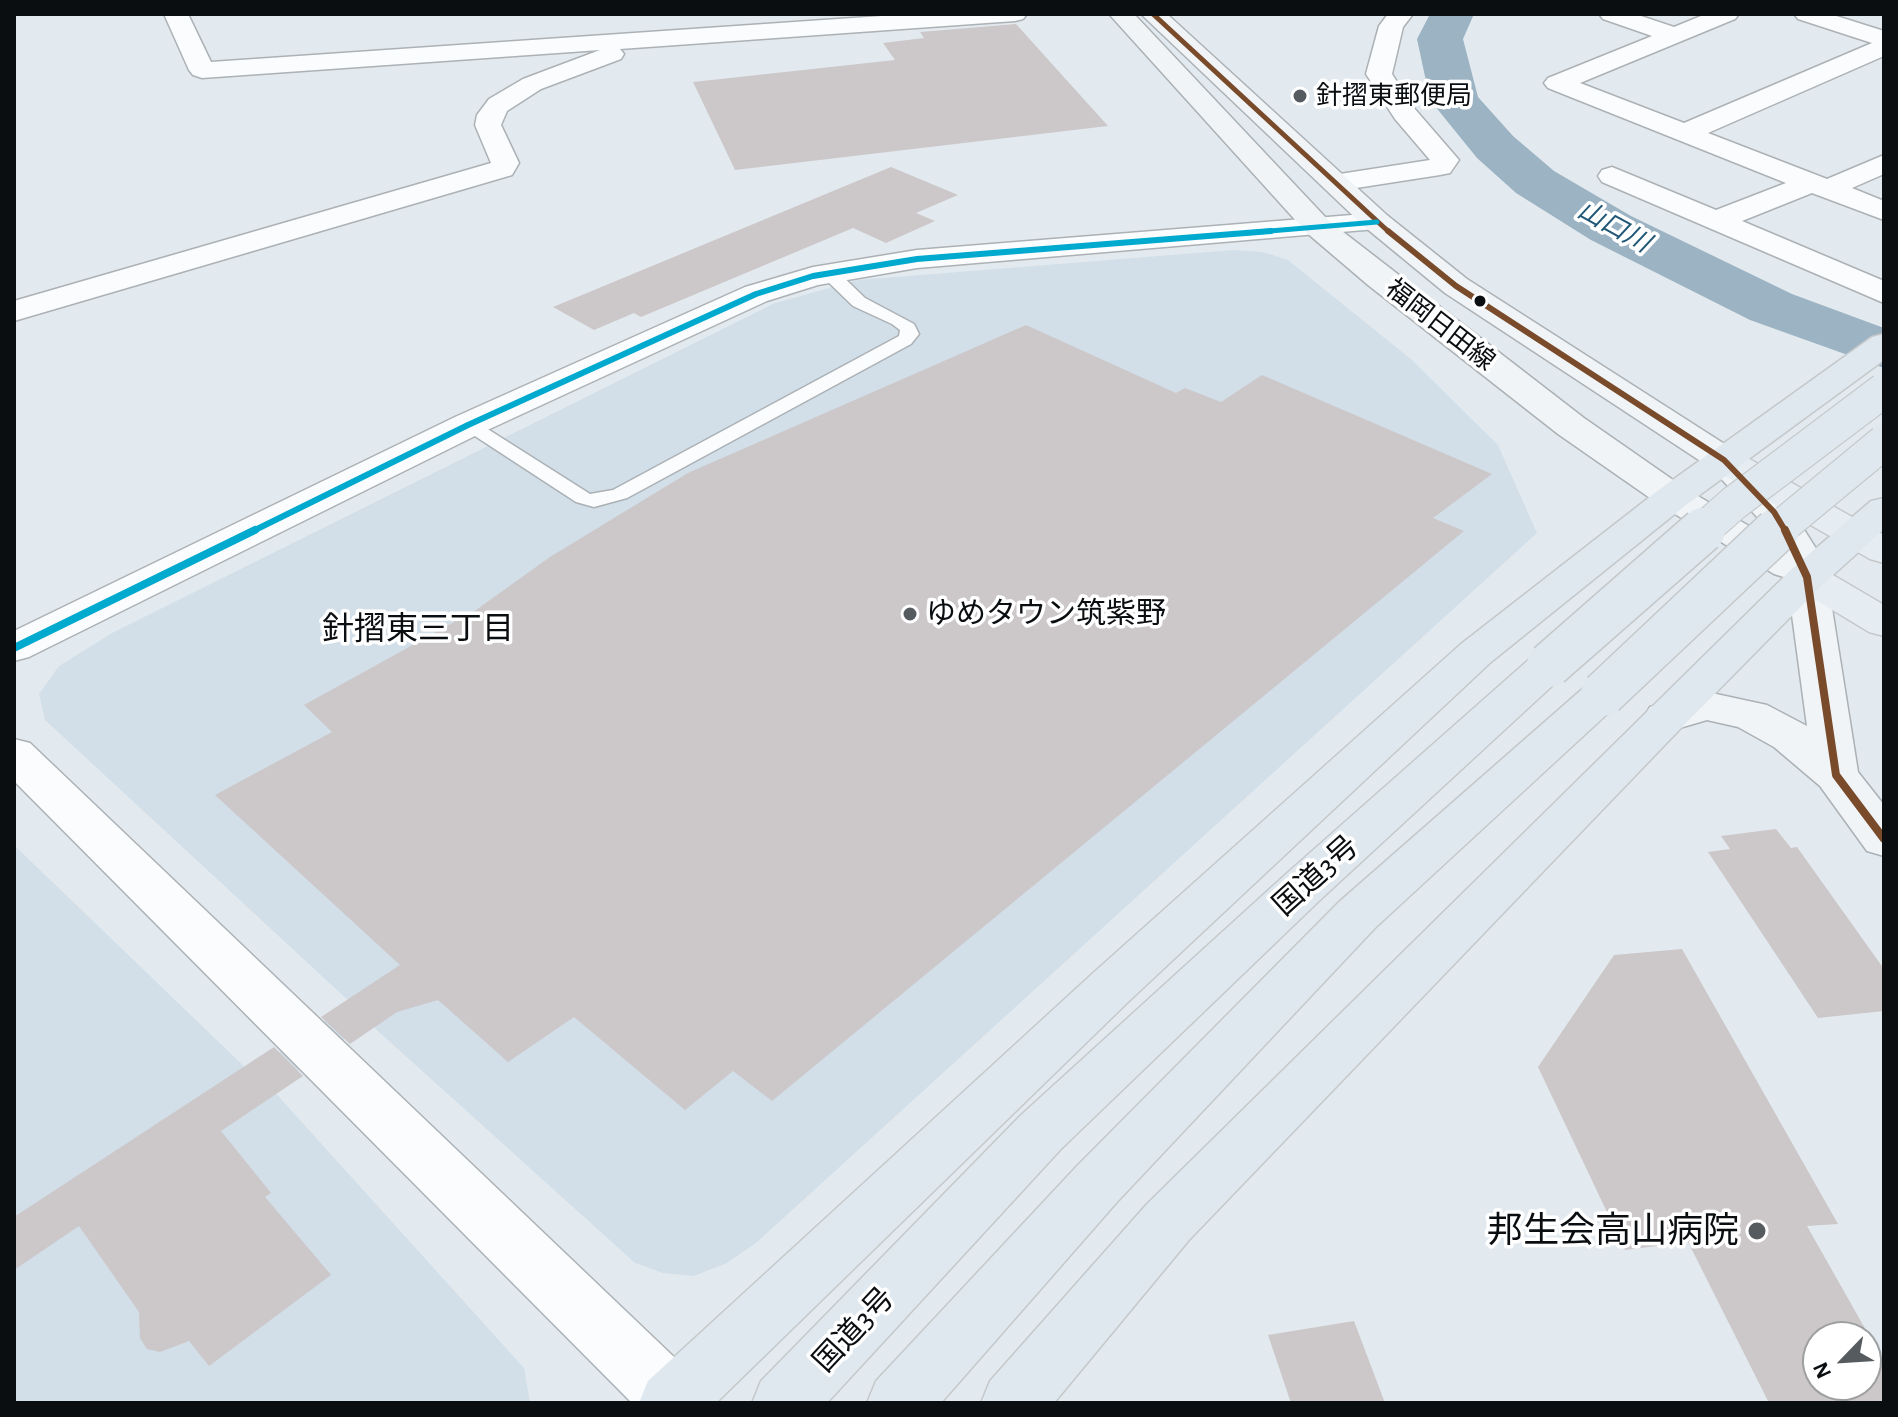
<!DOCTYPE html>
<html>
<head>
<meta charset="utf-8">
<style>
  body { margin:0 }
  #map { position:relative; width:1898px; height:1417px; overflow:hidden; background:#e3eaef; font-family:"Alegreya Sans",sans-serif }
  canvas { display:block }
  .frame { position:absolute; inset:0; border:16px solid #0a0e11; pointer-events:none }
  .north { position:absolute; left:1802px; top:1321px; width:80px; height:80px; box-sizing:border-box; background:#fff; border:2px solid #9d9fa0; border-radius:50%; rotate:245deg; font-size:22px; font-weight:700; line-height:32px; text-align:center; color:#0a0e11 }
  .north::after { content:''; display:block; margin:auto; width:28px; height:36px; background:#565b5f; clip-path:polygon(50% 0,100% 100%,50% 72%,0 100%) }
</style>
</head>
<body>
<div id="map">
<canvas width="1898" height="1417"></canvas>
<div class="frame"></div>
<div class="north">N</div>
</div>
<script>
const context = document.querySelector('canvas').getContext('2d');
context.lineJoin = 'round';
function fillPath(path, color) {
  context.fillStyle = color;
  context.fill(path, 'evenodd');
}
function shape(rows) {
  const path = new Path2D();
  for (const r of rows) {
    path.moveTo(r[0], r[1]);
    for (let i = 2; i < r.length; i += 2) path.lineTo(r[i], r[i + 1]);
  }
  return path;
}
function trace(path, color, width, dash) {
  context.strokeStyle = color;
  context.lineWidth = width;
  context.lineCap = dash ? 'butt' : 'round';
  context.setLineDash(dash || []);
  context.stroke(path);
}
function label(font, color, halo, rows, align = 'center') {
  context.font = font + ' "Alegreya Sans","Noto Sans JP",sans-serif';
  context.lineWidth = 7;
  context.setLineDash([]);
  context.textBaseline = 'middle';
  context.strokeStyle = halo;
  context.fillStyle = color;
  for (const [text, x, y, turn = 0] of rows) {
    context.save();
    context.translate(x, y);
    context.rotate((+turn || 0) * Math.PI / 180);
    context.textAlign = isNaN(turn) ? turn : align;
    if (halo) context.strokeText(text, 0, 0);
    context.fillText(text, 0, 0);
    context.restore();
  }
}
fillPath(shape([
  [1233,250,1263,252,1288,260,1412,360,1498,445,1537,533,756,1243,727,1263,694,1276,663,1273,635,1263,369,1023,271,1088,524,1368,530,1403,14,1403,14,845,250,1072,351,1003,45,720,39,694,59,666,112,633,775,303,858,280]
]), '#d2dfe8');
fillPath(shape([
  [1430,14,1474,14,1463,39,1478,97,1513,136,1554,171,1631,216,1792,294,1884,328,1884,368,1750,320,1591,240,1516,193,1477,158,1430,100,1417,39,1430,14]
]), '#9cb3c3');
fillPath(shape([
  [1016,24,1108,126,735,170,693,82,895,60,883,43,924,38,920,32],
  [891,167,958,195,916,213,935,221,886,243,853,228,641,317,634,313,594,330,553,307],
  [1026,325,1176,393,1185,388,1221,402,1262,375,1492,474,1433,518,1464,531,772,1101,733,1071,685,1110,574,1017,508,1062,438,1000,397,1012,350,1044,321,1017,400,965,215,795,332,732,304,705,476,610,550,557,688,473],
  [1776,829,1791,848,1797,847,1884,969,1884,1011,1818,1018,1708,852,1730,849,1721,836],
  [1682,949,1838,1224,1807,1226,1884,1362,1884,1403,1769,1403,1688,1242,1625,1250,1538,1067,1614,955],
  [1818,1337,1866,1337,1866,1385,1818,1385],
  [274,1047,303,1076,221,1131,271,1193,265,1197,331,1275,209,1366,189,1341,160,1352,147,1349,140,1338,139,1312,79,1226,14,1270,14,1217],
  [1354,1321,1385,1403,1291,1403,1268,1335]
]), '#ccc7c9');
const service = shape([
  [828,267,834,268,865,298,914,324,919,334,911,344,627,498,594,507,576,502,458,425,468,419,475,421,590,494,613,490,899,336,900,330,892,324,853,306,822,276,819,272,828,267]
]);
const minor = shape([
  [164,14,188,14,211,62,911,14,1027,14,1023,19,1015,21,620,49,624,54,621,59,541,89,507,111,501,125,519,163,512,175,14,321,14,301,491,163,475,125,477,115,489,99,523,79,600,50,202,78,193,75,189,70,164,14],
  [1388,14,1413,14,1403,27,1392,74,1414,108,1459,160,1450,173,1440,175,1337,191,1327,188,1323,182,1327,176,1430,160,1395,119,1366,74,1379,26,1388,14],
  [1599,14,1635,14,1674,27,1706,14,1739,14,1735,19,1580,83,1684,123,1872,43,1798,19,1794,14,1830,14,1884,31,1884,56,1708,133,1827,179,1884,155,1884,174,1852,188,1884,201,1884,220,1812,193,1742,221,1884,281,1884,303,1602,182,1598,176,1602,170,1612,167,1716,210,1786,183,1548,88,1544,83,1548,78,1652,36,1603,19,1599,14]
]);
const tertiary = shape([
  [1377,213,1388,216,1392,222,1388,228,917,268,818,285,767,301,481,433,29,657,14,661,14,631,455,417,745,287,813,267,917,250,1377,213],
  [14,739,30,743,696,1378,704,1403,632,1403,14,781,14,739]
]);
const secondary = shape([
  [1109,14,1134,14,1329,221,1584,418,1686,489,1771,539,1758,518,1711,468,1445,293,1366,228,1141,14,1167,14,1388,216,1467,279,1737,452,1788,504,1815,547,1827,577,1858,772,1884,805,1884,856,1867,851,1820,786,1774,747,1738,727,1707,720,1666,732,1650,727,1644,717,1650,707,1707,692,1767,705,1807,726,1787,578,1774,574,1660,505,1558,434,1368,285,1307,233,1109,14]
]);
const primary = shape([
  [1724,449,1737,452,1884,535,1884,563,1870,559,1711,468,1706,460,1711,452,1724,449],
  [1807,565,1821,568,1884,605,1884,636,1869,632,1793,586,1787,577,1793,568,1807,565]
]);
const trunk = shape([
  [1884,334,1884,360,1686,505,1491,662,1128,1002,716,1403,639,1403,648,1381,1092,974,1461,644,1660,489,1872,337,1884,334],
  [1884,498,1884,529,1821,586,1682,727,1189,1240,1054,1403,981,1403,990,1381,1147,1204,1793,568,1871,501,1884,498],
  [1549,651,1564,655,1570,665,1564,675,1320,900,1061,1149,827,1403,752,1403,761,1381,1021,1115,1286,874,1534,655,1549,651],
  [1603,680,1618,684,1625,694,1618,704,1375,928,1117,1202,941,1403,867,1403,876,1381,1077,1166,1339,902,1588,684,1603,680]
]);
trace(service, '#abb1b5', 3);
trace(minor, '#abb1b5', 3);
trace(tertiary, '#abb1b5', 3);
trace(secondary, '#abb1b5', 3);
trace(primary, '#c4c8ca', 3);
trace(trunk, '#c4c8ca', 3);
fillPath(service, '#fbfcfd');
fillPath(minor, '#fbfcfd');
fillPath(tertiary, '#fbfcfd');
fillPath(secondary, '#f0f4f7');
fillPath(primary, '#e6edf2');
fillPath(trunk, '#dfe8ee');
const trunkBridgeFar1 = shape([
  [1701,532,1734,503,1884,390],
  [1775,532,1884,442]
]);
const trunkBridge = shape([
  [1549,665,1703,530],
  [1603,694,1777,530]
]);
trace(trunkBridgeFar1, '#c4c8ca', 36, []);
trace(trunkBridge, '#c4c8ca', 47, []);
trace(trunkBridgeFar1, '#dfe8ee', 34);
trace(trunkBridge, '#dfe8ee', 44);
trace(shape([
  [1153,14,1390,233]
]), '#7a4b2a', 5);
trace(shape([
  [1388,231,1456,286,1724,460,1774,512,1786,532]
]), '#7a4b2a', 6);
trace(shape([
  [1785,530,1807,577,1836,775,1884,839]
]), '#7a4b2a', 8);
trace(shape([
  [1246,233,1377,222]
]), '#00a9ce', 5);
trace(shape([
  [251,532,468,425,756,294,813,276,917,259,1271,231]
]), '#00a9ce', 6);
trace(shape([
  [14,648,255,530]
]), '#00a9ce', 8);
for (const [x, y, r, color] of [
  [1300,96,8,"#565b5f"],
  [1480,301,7,"#0a0e11"],
  [910,614,8,"#565b5f"],
  [1757,1231,10,"#565b5f"]
]) {
  const dot = new Path2D();
  dot.arc(x, y, r, 0, 2 * Math.PI);
  context.fillStyle = color;
  context.fill(dot);
  trace(dot, '#fff', 3);
}
label('26px', '#0a0e11', '#fff', [
  ["針摺東郵便局",1316,96]
], 'left');
label('italic 26px', '#215776', '#fff', [
  ["山口川",1614,227,29]
]);
label('26px', '#0a0e11', '#fff', [
  ["福岡日田線",1440,325,38]
]);
label('30px', '#0a0e11', '#fff', [
  ["ゆめタウン筑紫野",926,614]
], 'left');
label('30px', '#0a0e11', '#fff', [
  ["国道3号",1316,876,-42],
  ["国道3号",854,1330,-47]
]);
label('32px', '#0a0e11', '#fff', [
  ["針摺東三丁目",418,629]
]);
label('36px', '#0a0e11', '#fff', [
  ["邦生会高山病院",1739,1231]
], 'right');
</script>
</body>
</html>
